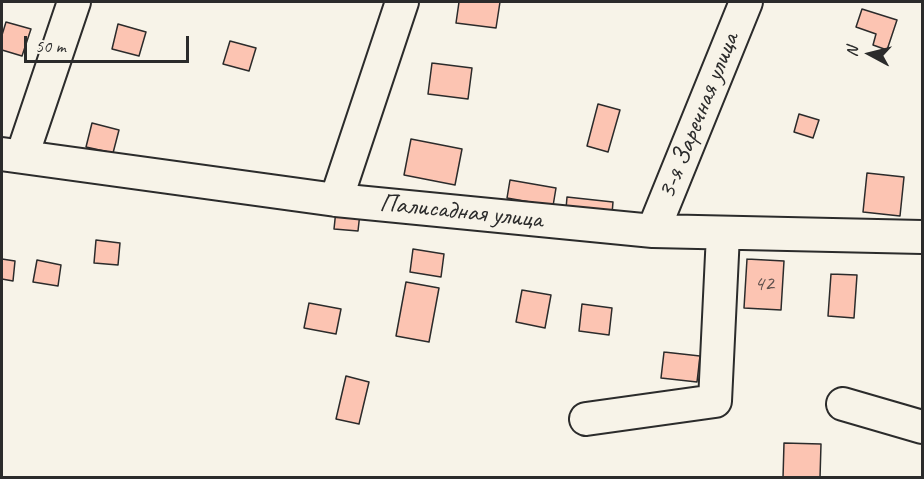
<!DOCTYPE html>
<html>
<head>
<meta charset="utf-8">
<style>
  body { margin:0 }
  #map { position:relative; width:924px; height:479px; overflow:hidden; background:#f7f3e8; font-family:Caveat,sans-serif }
  canvas { display:block }
  .frame { position:absolute; inset:0; border:3px solid #2b2b2b; pointer-events:none }
  .north { position:absolute; left:840px; top:24px; width:60px; height:60px; -webkit-text-stroke:4px #f7f3e8; paint-order:stroke; rotate:277deg; font-size:16px; font-weight:700; line-height:24px; text-align:center; color:#2b2b2b }
  .north::after { content:''; display:block; margin:auto; width:21px; height:27px; background:#2b2b2b; clip-path:polygon(50% 0,100% 100%,50% 72%,0 100%) }
  .scale { position:absolute; left:24px; top:36px; width:165px; height:27px; box-sizing:border-box; border:3px solid #2b2b2b; border-top:0; padding-left:8px; font-size:18px; line-height:21px; white-space:nowrap; color:#2b2b2b; -webkit-text-stroke:4px #f7f3e8; paint-order:stroke }
</style>
</head>
<body>
<div id="map">
<canvas width="924" height="479"></canvas>
<div class="frame"></div>
<div class="north">N</div>
<div class="scale">50 m</div>
</div>
<script>
const context = document.querySelector('canvas').getContext('2d');
context.lineJoin = 'round';
function fillPath(path, color) {
  context.fillStyle = color;
  context.fill(path, 'evenodd');
}
function shape(rows) {
  const path = new Path2D();
  for (const r of rows) {
    path.moveTo(r[0], r[1]);
    for (let i = 2; i < r.length; i += 2) path.lineTo(r[i], r[i + 1]);
  }
  return path;
}
function trace(path, color, width, dash) {
  context.strokeStyle = color;
  context.lineWidth = width;
  context.lineCap = dash ? 'butt' : 'round';
  context.setLineDash(dash || []);
  context.stroke(path);
}
function label(font, color, halo, rows, align = 'center') {
  context.font = font + ' Caveat,sans-serif';
  context.lineWidth = 4.5;
  context.setLineDash([]);
  context.textBaseline = 'middle';
  context.strokeStyle = halo;
  context.fillStyle = color;
  for (const [text, x, y, turn = 0] of rows) {
    context.save();
    context.translate(x, y);
    context.rotate((+turn || 0) * Math.PI / 180);
    context.textAlign = isNaN(turn) ? turn : align;
    if (halo) context.strokeText(text, 0, 0);
    context.fillText(text, 0, 0);
    context.restore();
  }
}
const building = shape([
  [459,2,500,2,496,28,456,23,459,2],
  [862,9,897,20,887,50,873,45,876,34,856,27,862,9],
  [6,22,31,29,22,56,2,50,2,35,6,22],
  [118,24,146,32,139,56,112,49,118,24],
  [230,41,256,48,249,71,223,64,230,41],
  [432,63,472,68,468,99,428,94,432,63],
  [598,104,620,110,608,152,587,146,598,104],
  [799,114,819,120,813,138,794,132,799,114],
  [92,123,119,130,113,153,86,147,92,123],
  [411,139,462,149,455,185,404,175,411,139],
  [867,173,904,177,900,216,863,212,867,173],
  [510,180,556,188,553,206,507,198,510,180],
  [567,197,613,202,612,214,566,209,567,197],
  [336,210,360,213,358,231,334,229,336,210],
  [96,240,120,243,118,265,94,263,96,240],
  [413,249,444,254,441,277,410,272,413,249],
  [2,259,15,261,13,281,2,279,2,259],
  [747,259,784,261,781,310,744,308,747,259],
  [37,260,61,265,58,286,33,282,37,260],
  [831,274,857,275,854,318,828,316,831,274],
  [406,282,439,288,429,342,396,336,406,282],
  [522,290,551,295,545,328,516,322,522,290],
  [309,303,341,309,336,334,304,328,309,303],
  [582,304,612,308,609,335,579,331,582,304],
  [664,352,700,356,697,382,661,378,664,352],
  [346,376,369,382,359,424,336,419,346,376],
  [784,443,821,444,820,478,783,478,784,443]
]);
fillPath(building, '#fcc4b2');
trace(building, '#2b2b2b', 1.5);
const minor = shape([
  [2,154,336,200,653,231,922,237],
  [22,156,74,2],
  [336,200,402,2],
  [653,231,746,2],
  [843,404,922,427],
  [586,419,715,401,723,234]
]);
trace(minor, '#2b2b2b', 36);
trace(minor, '#f7f3e8', 32);
label('22px', '#5f514d', null, [
  ["42",764,284]
]);
label('26px', '#2b2b2b', '#f7f3e8', [
  ["3-я Заречная улица",699,116,-68],
  ["Палисадная улица",461,212,6]
]);
</script>
</body>
</html>
